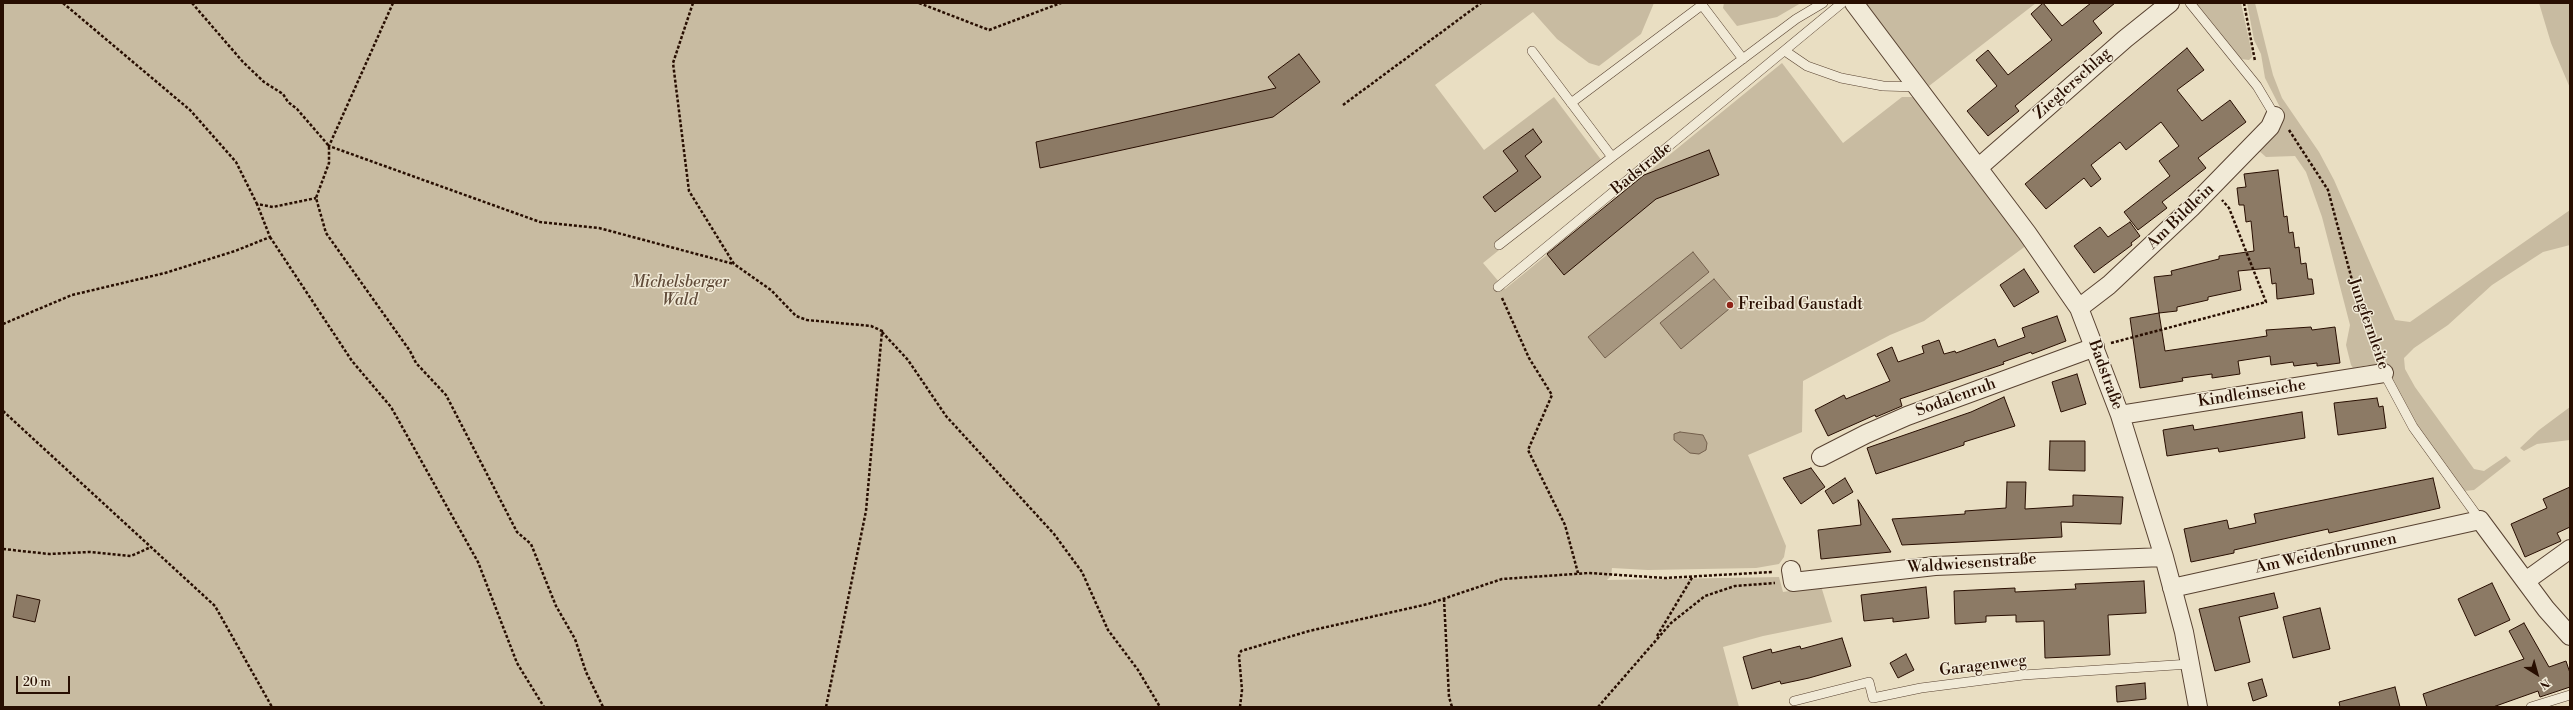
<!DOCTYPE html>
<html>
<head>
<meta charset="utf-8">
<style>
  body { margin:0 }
  #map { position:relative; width:2573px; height:710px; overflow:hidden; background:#e9dec2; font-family:"Libre Bodoni",serif }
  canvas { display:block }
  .frame { position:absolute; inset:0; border:4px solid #280e01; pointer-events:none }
  .north { position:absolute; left:2517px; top:654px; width:40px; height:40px; -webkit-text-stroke:3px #f1ead7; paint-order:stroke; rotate:143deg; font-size:11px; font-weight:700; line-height:16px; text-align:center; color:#280e01 }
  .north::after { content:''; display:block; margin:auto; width:14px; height:18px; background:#280e01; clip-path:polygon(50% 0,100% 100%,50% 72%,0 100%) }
  .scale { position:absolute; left:16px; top:676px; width:54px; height:18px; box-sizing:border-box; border:2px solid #280e01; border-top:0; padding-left:5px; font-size:12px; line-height:14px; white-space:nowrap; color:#280e01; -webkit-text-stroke:3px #f1ead7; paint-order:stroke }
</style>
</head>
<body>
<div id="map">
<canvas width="2573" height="710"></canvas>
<div class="frame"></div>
<div class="north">N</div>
<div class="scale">20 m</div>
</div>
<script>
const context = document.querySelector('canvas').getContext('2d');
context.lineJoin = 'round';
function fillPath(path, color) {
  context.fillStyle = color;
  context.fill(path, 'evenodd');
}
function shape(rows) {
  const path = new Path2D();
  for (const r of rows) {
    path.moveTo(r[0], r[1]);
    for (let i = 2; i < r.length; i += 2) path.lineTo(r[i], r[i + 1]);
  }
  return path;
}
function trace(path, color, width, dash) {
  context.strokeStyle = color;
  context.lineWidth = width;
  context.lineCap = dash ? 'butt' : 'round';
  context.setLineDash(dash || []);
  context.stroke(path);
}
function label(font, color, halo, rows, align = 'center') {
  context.font = font + ' "Libre Bodoni",serif';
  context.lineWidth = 3;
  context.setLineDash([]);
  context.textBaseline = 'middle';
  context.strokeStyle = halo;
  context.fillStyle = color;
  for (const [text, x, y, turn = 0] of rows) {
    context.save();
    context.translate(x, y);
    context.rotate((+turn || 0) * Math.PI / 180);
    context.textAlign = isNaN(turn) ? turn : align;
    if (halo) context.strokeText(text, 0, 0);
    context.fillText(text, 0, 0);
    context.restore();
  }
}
fillPath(shape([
  [3,3,1654,3,1641,34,1599,66,1589,63,1557,39,1533,12,1435,85,1484,150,1554,97,1605,165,1483,263,1505,289,1782,63,1843,143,1902,97,1918,97,2027,245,1924,321,1890,335,1803,381,1802,432,1748,455,1786,546,1784,557,1779,564,1756,568,1648,570,1612,568,1611,576,1607,580,1779,577,1783,592,1821,586,1832,622,1763,636,1723,647,1739,707,3,707],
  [1724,3,1801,3,1777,17,1737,26,1723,8],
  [1866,3,2036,3,1929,86],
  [2196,3,2241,3,2251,49,2252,57,2249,60,2241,59],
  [2247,3,2255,3,2273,75,2282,98,2319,152,2334,180,2395,320,2410,322,2570,210,2570,245,2543,252,2492,285,2448,325,2414,348,2404,358,2405,369,2415,387,2474,469,2484,471,2506,456,2511,461,2474,490,2464,491,2376,367,2368,365,2353,368,2351,365,2346,345,2350,325,2322,217,2306,172,2295,156,2266,157,2258,150,2278,121,2285,117,2265,78,2261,54,2254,40],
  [2539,3,2570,3,2570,88,2551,43],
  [2570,407,2570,440,2537,444,2524,451,2520,448,2539,430]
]), '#c8bba1');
const water = shape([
  [1693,252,1709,272,1605,358,1588,337,1693,252],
  [1714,279,1735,304,1681,349,1660,323,1714,279],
  [1680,432,1703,435,1707,443,1706,450,1699,454,1690,453,1674,440,1674,434,1680,432]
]);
fillPath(water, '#a79780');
trace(water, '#74604d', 1);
const building = shape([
  [2043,3,2062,26,2091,3,2115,3,2093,21,2102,33,2015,106,2019,111,1988,136,1967,111,1997,86,1976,60,1988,50,2008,75,2052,40,2031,14,2043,3],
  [2187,48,2204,70,2177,90,2202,121,2230,100,2246,122,2198,158,2206,168,2162,202,2167,208,2138,230,2124,212,2170,176,2159,161,2179,146,2161,122,2126,150,2120,142,2091,165,2101,179,2091,187,2084,178,2046,209,2025,184,2187,48],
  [1299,54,1320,82,1273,117,1040,168,1036,142,1276,88,1268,77,1299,54],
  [1533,129,1542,142,1525,156,1541,177,1495,212,1483,197,1518,171,1503,151,1533,129],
  [1709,150,1719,175,1656,199,1564,275,1547,254,1644,175,1709,150],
  [2278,170,2284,217,2287,216,2289,233,2293,232,2295,248,2299,247,2301,264,2306,263,2308,279,2312,279,2314,294,2277,299,2276,283,2272,284,2270,268,2238,271,2241,290,2208,297,2208,300,2177,307,2177,311,2159,313,2154,277,2172,275,2171,271,2219,259,2219,256,2254,251,2251,221,2246,222,2244,205,2239,205,2237,188,2246,187,2244,174,2278,170],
  [2130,222,2140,236,2131,243,2132,245,2094,273,2074,246,2100,227,2108,237,2130,222],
  [2024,269,2039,292,2014,307,2000,285,2024,269],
  [2159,313,2165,351,2267,336,2266,330,2311,327,2312,330,2335,327,2340,363,2317,366,2317,363,2294,366,2293,362,2271,365,2270,356,2238,361,2240,374,2212,378,2212,374,2182,378,2183,381,2140,388,2130,318,2159,313],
  [2057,316,2066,341,2032,354,2031,352,2003,362,2004,364,1900,399,1902,406,1876,417,1875,415,1828,436,1815,410,1844,395,1846,399,1890,381,1877,354,1892,347,1898,362,1924,353,1922,346,1939,340,1944,354,1955,351,1956,353,1995,339,1998,347,2025,337,2022,328,2057,316],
  [2077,374,2086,404,2061,412,2052,382,2077,374],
  [2004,397,2015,426,1964,442,1964,445,1876,474,1867,448,1971,412,2004,397],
  [2377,398,2379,407,2383,406,2386,428,2338,435,2334,403,2377,398],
  [2302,412,2305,438,2219,452,2218,448,2167,456,2163,430,2193,425,2194,430,2302,412],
  [2050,441,2085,441,2085,471,2049,470,2050,441],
  [1811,468,1825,487,1801,504,1783,478,1811,468],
  [1845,478,1853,492,1833,504,1825,491,1845,478],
  [2433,478,2440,508,2329,533,2328,529,2261,544,2234,550,2234,553,2191,562,2184,529,2227,520,2229,529,2256,523,2254,514,2433,478],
  [2007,482,2026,482,2025,509,2073,506,2073,495,2123,497,2121,524,2061,522,2062,537,1902,545,1892,519,1965,514,1965,511,2006,508,2007,482],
  [2570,487,2570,527,2557,533,2561,541,2525,557,2511,524,2547,508,2543,499,2570,487],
  [1858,500,1891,552,1821,559,1818,530,1861,525,1858,500],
  [2144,581,2146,613,2108,615,2110,655,2045,658,2044,621,2016,622,2016,615,1986,616,1986,622,1955,624,1954,591,2015,588,2015,592,2076,589,2075,584,2144,581],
  [2492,583,2510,620,2475,636,2458,599,2492,583],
  [1926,587,1929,618,1893,622,1893,618,1864,621,1861,595,1926,587],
  [2274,593,2278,608,2239,617,2250,662,2215,671,2199,609,2274,593],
  [17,595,40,600,35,622,13,617,17,595],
  [2320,608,2330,649,2293,658,2283,617,2320,608],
  [2524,623,2549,667,2566,661,2570,673,2570,687,2540,697,2538,691,2493,707,2427,707,2423,694,2524,659,2509,631,2524,623],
  [1842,638,1851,666,1809,678,1781,684,1780,681,1752,689,1743,657,1771,649,1772,653,1800,646,1801,649,1842,638],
  [1906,654,1914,670,1898,678,1890,663,1906,654],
  [2262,679,2267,696,2253,701,2248,683,2262,679],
  [2145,683,2146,699,2117,702,2116,686,2145,683],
  [2395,687,2400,707,2340,707,2339,702,2395,687]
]);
fillPath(building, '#8c7a65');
trace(building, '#280e01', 1);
const service = shape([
  [2190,3,2257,86,2275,116],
  [1532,51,1612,157,1796,19,1823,3],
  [1785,51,1807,66,1841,78,1883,86,1918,87],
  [1571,103,1702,5,1743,59],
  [1499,245,1612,157],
  [1498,287,1842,3],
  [2384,373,2413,427,2480,520],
  [1794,701,1869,682,1873,698,1921,688,2023,675,2190,664],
  [2531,707,2570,695]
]);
const minor = shape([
  [1854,3,2027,233,2079,308,2120,415,2164,557,2184,632,2198,707],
  [1978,168,2125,39,2170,3],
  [2079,308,2109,285,2191,208,2270,127,2275,116],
  [2120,415,2384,373],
  [1821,457,1866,434,1907,416,2095,347],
  [1791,570,1793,582,1935,566,2164,557],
  [2527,580,2570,549],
  [2172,588,2480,520,2546,609,2570,636]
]);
trace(service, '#584231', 10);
trace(minor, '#584231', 20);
trace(shape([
  [63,3,190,110,236,162,257,204],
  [192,3,243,62,264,82,283,94,288,102,297,109,329,146,329,163,316,198,326,233,410,351,416,363,446,395,517,532,531,544,556,606,575,639,586,672,603,707],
  [393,3,329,146,540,222,599,228,734,264],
  [693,3,673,63,689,191,734,264,771,290,796,316,807,320,871,326,882,331,866,511,826,707],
  [919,3,989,30,1061,3],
  [2244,3,2255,61],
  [1343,105,1481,3],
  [2289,130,2328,190,2352,280,2373,332,2380,357],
  [270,237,352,361,391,407,478,562,517,663,544,707],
  [1502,298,1529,358,1552,395,1528,450,1565,525,1578,573],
  [3,324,72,295,165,273,235,251,270,237,257,204,273,207,316,198],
  [882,332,908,360,946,416,1054,534,1082,572,1108,630,1138,670,1160,707],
  [2111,343,2266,302,2229,208,2222,200],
  [3,411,215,606,272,707],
  [3,549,49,554,90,552,131,556,151,547],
  [1444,599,1449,697,1452,707],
  [1657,636,1693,576],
  [1240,707,1242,690,1239,656,1241,651,1309,631,1428,604,1502,579,1589,573,1665,578,1773,572],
  [1598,707,1671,623,1705,596,1735,586,1775,583]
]), '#280e01', 2.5, [3, 2]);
trace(service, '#f1ead7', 9);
trace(minor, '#f1ead7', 18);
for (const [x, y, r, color] of [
  [1730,305,4,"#8f2418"]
]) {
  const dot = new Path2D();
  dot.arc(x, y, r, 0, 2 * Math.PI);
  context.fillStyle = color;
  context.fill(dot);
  trace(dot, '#f1ead7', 1.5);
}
label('16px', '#280e01', '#f1ead7', [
  ["Zieglerschlag",2073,84,-42],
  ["Badstraße",1642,169,-39],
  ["Am Bildlein",2181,217,-44],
  ["Jungfernleite",2368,324,71],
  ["Badstraße",2105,375,70],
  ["Kindleinseiche",2252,394,-9],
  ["Sodalenruh",1956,398,-20],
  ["Am Weidenbrunnen",2326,554,-12],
  ["Waldwiesenstraße",1972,564,-4],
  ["Garagenweg",1983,666,-7]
]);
label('italic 16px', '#604b39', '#f1ead7', [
  ["Michelsberger",680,283],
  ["Wald",680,301]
]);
label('16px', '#280e01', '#f1ead7', [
  ["Freibad Gaustadt",1738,305]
], 'left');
</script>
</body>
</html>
